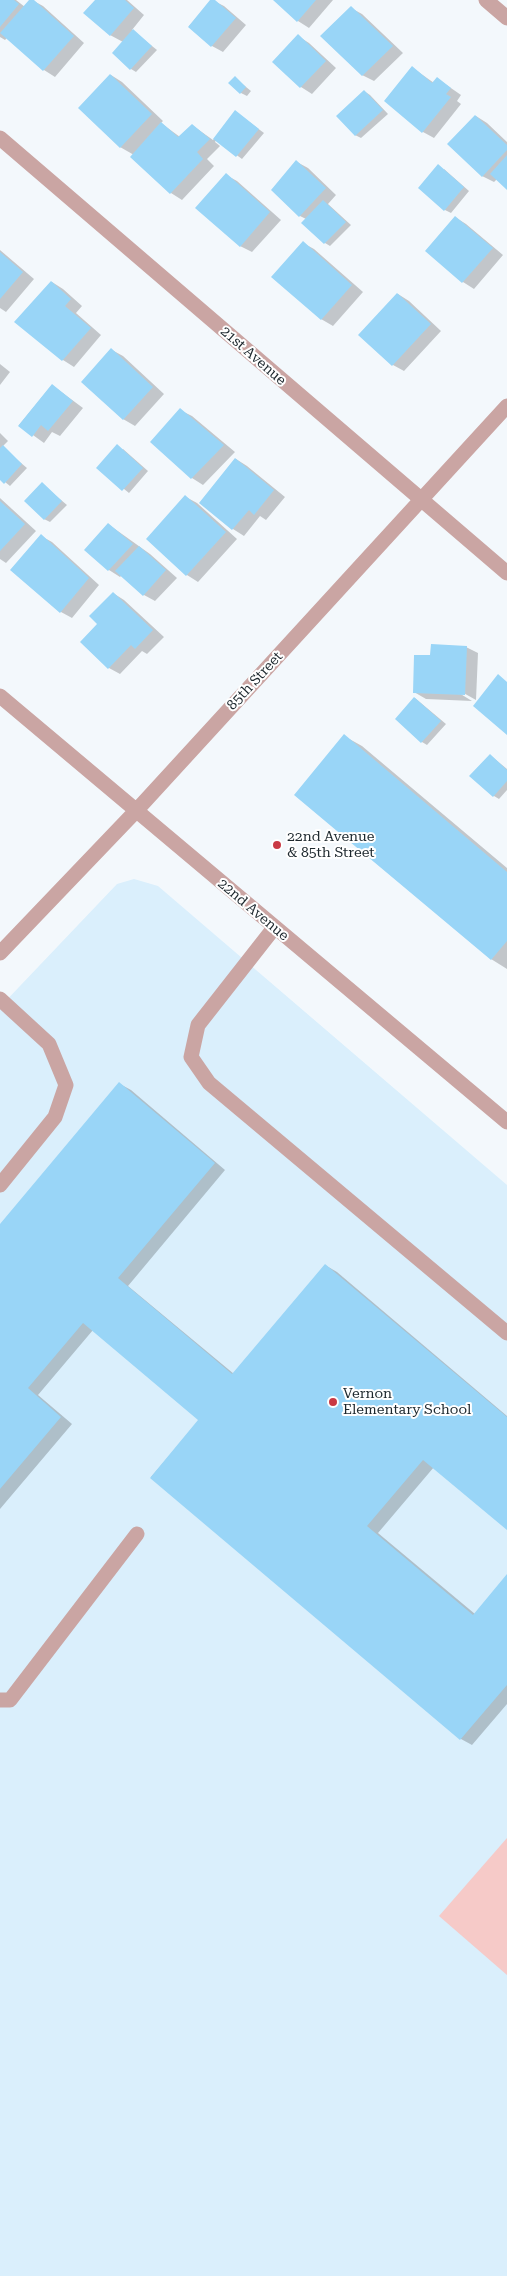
<!DOCTYPE html>
<html>
<head>
<meta charset="utf-8">
<style>
  body { margin:0 }
  canvas { display:block; background:#f3f8fc }
</style>
</head>
<body>
<canvas width="507" height="2276"></canvas>
<script>
const context = document.querySelector('canvas').getContext('2d');
context.lineJoin = 'round';
function fillPath(path, color) {
  context.fillStyle = color;
  context.fill(path, 'evenodd');
}
function shape(rows) {
  const path = new Path2D();
  for (const r of rows) {
    path.moveTo(r[0], r[1]);
    for (let i = 2; i < r.length; i += 2) path.lineTo(r[i], r[i + 1]);
  }
  return path;
}
function trace(path, color, width, dash) {
  context.strokeStyle = color;
  context.lineWidth = width;
  context.lineCap = dash ? 'butt' : 'round';
  context.setLineDash(dash || []);
  context.stroke(path);
}
function label(font, color, halo, rows, align = 'center') {
  context.font = font + ' "Roboto Serif",serif';
  context.lineWidth = 4;
  context.setLineDash([]);
  context.textBaseline = 'middle';
  context.strokeStyle = halo;
  context.fillStyle = color;
  for (const [text, x, y, turn = 0] of rows) {
    context.save();
    context.translate(x, y);
    context.rotate((+turn || 0) * Math.PI / 180);
    context.textAlign = isNaN(turn) ? turn : align;
    if (halo) context.strokeText(text, 0, 0);
    context.fillText(text, 0, 0);
    context.restore();
  }
}
fillPath(shape([
  [134,879,158,886,507,1185,507,2276,0,2276,0,1007,117,884]
]), '#daeffc');
fillPath(shape([
  [507,1838,507,1975,439,1916]
]), '#f6cac8');
fillPath(shape([
  [0,0,16,0,25,7,32,0,43,6,84,43,55,77,44,70,7,38,5,40,0,37],
  [96,0,127,0,144,15,132,30,157,50,136,72,131,69,123,42,110,35],
  [212,0,224,6,246,25,223,52,212,46,189,26],
  [275,0,333,0,309,28,298,21],
  [351,8,362,14,403,53,374,81,362,75],
  [298,36,309,43,336,68,312,94,301,87],
  [413,68,434,83,438,79,461,95,457,101,461,104,434,138,423,132],
  [111,75,122,82,163,121,161,123,180,137,192,125,213,140,236,112,264,133,242,159,216,140,215,142,220,146,207,159,214,166,182,200,171,193,131,157,134,155,120,147],
  [235,78,251,91,247,96,241,93],
  [364,91,370,95,388,114,361,138,355,135],
  [476,116,487,123,507,142,507,188,497,179,494,182,482,176],
  [297,162,308,168,336,195,328,204,351,225,330,246,325,243,306,219,300,216],
  [444,169,469,191,451,213,445,210],
  [226,175,237,181,281,220,252,252,240,246],
  [455,217,466,224,503,255,474,289,463,282,426,251],
  [303,243,314,249,363,292,333,326,321,319],
  [0,250,34,279,6,312,0,308],
  [52,282,63,289,82,306,76,313,101,335,74,367,63,360,16,322],
  [398,294,409,301,441,331,404,371,393,365],
  [112,350,123,356,164,394,135,426,123,419],
  [0,364,10,372,0,385],
  [52,385,83,408,60,436,52,432,44,443,19,425],
  [180,410,192,416,235,452,203,485,192,478,152,442],
  [0,433,8,441,2,447,27,468,10,486,0,478],
  [123,449,148,471,129,493,98,468],
  [236,459,247,466,285,497,266,520,260,516,244,536,233,529,201,503],
  [42,484,67,505,50,522,44,519],
  [186,497,197,503,237,539,198,582,187,575,147,539],
  [0,498,36,531,6,563,0,559],
  [108,524,150,554,177,578,155,601,144,595,122,575,120,577,109,570,86,550],
  [41,536,52,542,99,585,72,618,61,612,12,570],
  [113,593,124,600,164,637,147,654,142,651,120,674,109,668,99,624],
  [466,647,478,653,476,700,460,691,459,693,472,701,426,699,414,692,431,657],
  [415,698,446,724,427,745,422,742],
  [344,736,362,746,507,868,507,969,491,959],
  [490,755,507,769,507,790,499,799,494,796],
  [120,1084,131,1090,225,1170,128,1286,234,1374,325,1265,337,1272,507,1416,507,1529,434,1467,378,1533,475,1614,507,1576,507,1704,472,1745,461,1739,151,1477,200,1420,93,1330,38,1395,72,1424,0,1509,0,1225]
]), '#0003');
fillPath(shape([
  [0,0,14,0,19,4,0,27],
  [29,0,34,0,74,36,43,71,0,33],
  [95,0,125,0,134,8,110,36,83,13],
  [210,0,215,0,236,18,211,47,188,27],
  [273,0,316,0,297,22],
  [351,6,393,46,362,76,320,36],
  [133,29,152,46,130,70,112,53],
  [298,34,326,61,300,88,272,62],
  [412,66,432,83,437,77,451,88,446,94,451,97,422,133,384,101],
  [110,74,152,114,120,148,78,108],
  [235,76,246,87,240,94,228,83],
  [364,90,383,110,355,136,336,116],
  [235,110,259,129,236,157,213,139],
  [475,115,507,145,507,150,482,177,447,144],
  [161,122,178,137,192,124,210,139,197,152,203,159,170,194,130,157],
  [507,155,507,190,490,174],
  [296,160,326,188,299,217,271,190],
  [438,164,464,187,444,211,418,188],
  [226,173,270,212,240,247,195,208],
  [323,200,346,222,324,244,301,223],
  [455,216,493,248,462,283,425,251],
  [303,241,352,285,321,320,271,277],
  [0,252,23,272,0,299],
  [51,281,71,299,65,306,91,328,62,361,14,322],
  [397,293,431,324,392,366,358,335],
  [111,348,153,387,123,420,81,382],
  [52,384,73,401,48,431,41,425,32,437,18,426],
  [180,408,224,445,191,479,150,442],
  [117,444,143,468,122,491,96,468],
  [3,445,22,464,4,484,0,480,0,448],
  [235,458,274,490,254,515,249,510,232,530,199,503],
  [42,482,62,501,44,520,24,501],
  [185,495,226,532,186,576,146,539],
  [0,501,25,524,0,551],
  [108,523,133,544,108,571,84,550],
  [41,534,89,578,60,613,10,570],
  [139,546,166,570,143,596,115,571],
  [113,592,153,630,135,649,131,645,108,669,80,642,97,624,89,616],
  [431,644,467,646,465,695,413,693,414,655,430,655],
  [498,674,507,682,507,735,473,706],
  [414,697,441,721,421,743,395,719],
  [344,734,507,872,507,941,491,960,294,795],
  [490,754,507,770,507,781,493,797,469,776],
  [119,1082,215,1163,118,1278,232,1374,325,1264,507,1417,507,1530,423,1460,367,1526,473,1615,507,1574,507,1685,460,1740,150,1478,198,1420,83,1323,28,1388,61,1417,0,1489,0,1224]
]), '#99d5f7');
trace(shape([
  [486,0,507,18],
  [0,138,507,573],
  [0,696,507,1122],
  [274,928,198,1025,191,1057,209,1083,507,1333],
  [0,953,135,812,507,406],
  [0,999,49,1044,66,1085,55,1117,0,1185],
  [0,1700,10,1700,137,1534]
]), '#caa5a3', 15);
for (const [x, y, r, color] of [
  [277,845,5,"#c93944"],
  [333,1402,5,"#c93944"]
]) {
  const dot = new Path2D();
  dot.arc(x, y, r, 0, 2 * Math.PI);
  context.fillStyle = color;
  context.fill(dot);
  trace(dot, '#fff', 2);
}
label('14px', '#1c272d', '#fff', [
  ["21st Avenue",253,356,41],
  ["85th Street",255,681,-47],
  ["22nd Avenue",253,910,40]
]);
label('14px', '#1c272d', '#fff', [
  ["22nd Avenue",287,837],
  ["& 85th Street",287,853],
  ["Vernon",343,1394],
  ["Elementary School",343,1410]
], 'left');
</script>
</body>
</html>
